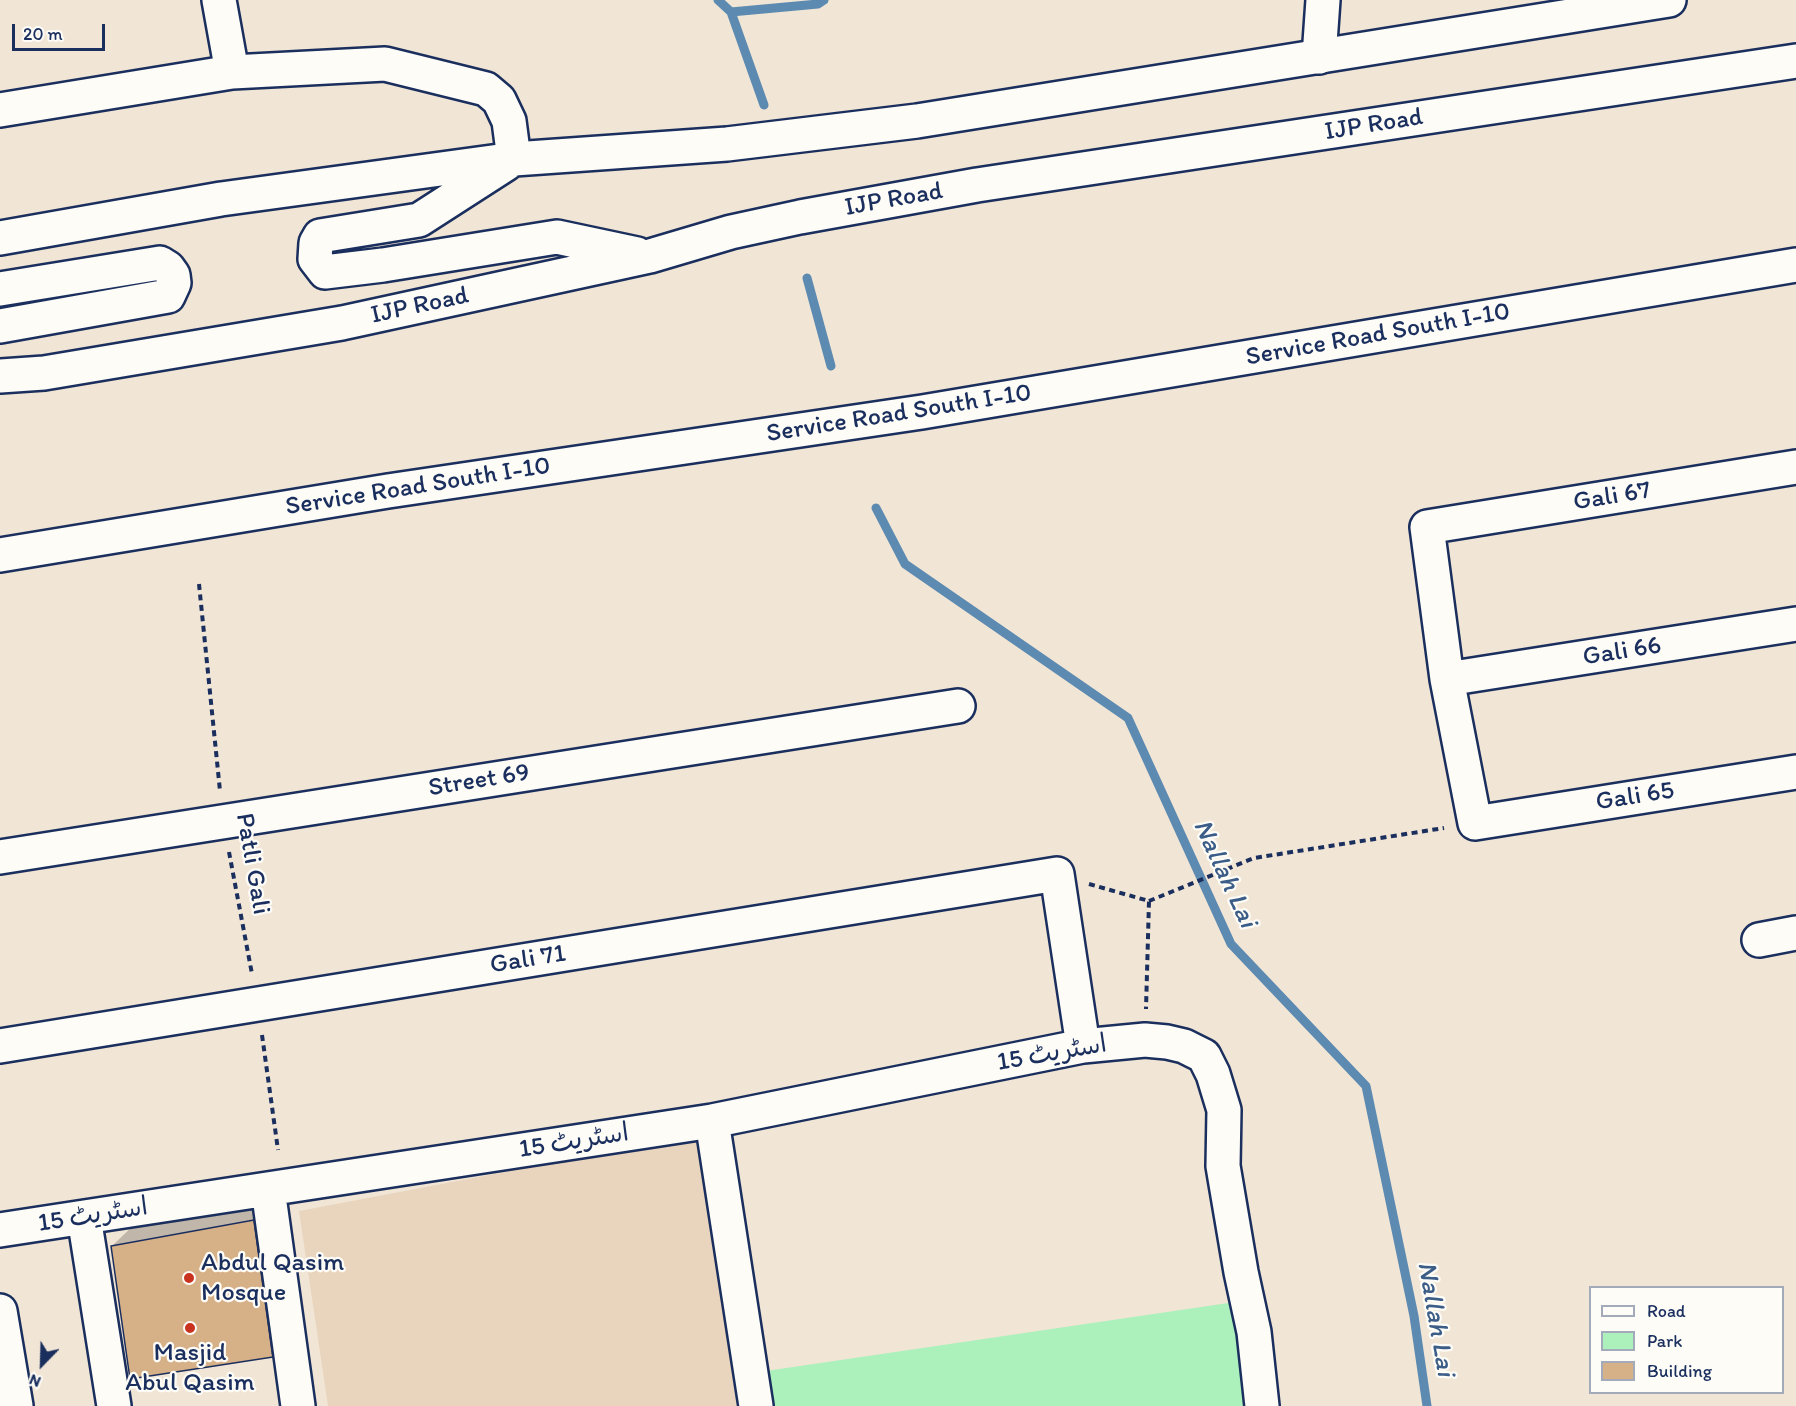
<!DOCTYPE html>
<html>
<head>
<meta charset="utf-8">
<style>
  body { margin:0 }
  #map { position:relative; width:1796px; height:1406px; overflow:hidden; background:#f1e5d5; font-family:Itim,sans-serif }
  canvas { display:block }
  .legend { position:absolute; left:1589px; top:1286px; width:195px; height:108px; box-sizing:border-box; background:#fdfcf7; border:2px solid #a3aaba; margin:0; padding:8px 10px; list-style:none; font-size:18px; color:#1b2f5e }
  .legend li { display:flex; align-items:center; gap:12px; height:30px }
  .legend b { width:30px; border:2px solid #a3aaba }
  .north { position:absolute; left:12px; top:1334px; width:60px; height:60px; -webkit-text-stroke:4px #fdfcf7; paint-order:stroke; rotate:203deg; font-size:16px; font-weight:700; line-height:24px; text-align:center; color:#1b2f5e }
  .north::after { content:''; display:block; margin:auto; width:21px; height:27px; background:#1b2f5e; clip-path:polygon(50% 0,100% 100%,50% 72%,0 100%) }
  .scale { position:absolute; left:12px; top:24px; width:93px; height:27px; box-sizing:border-box; border:3px solid #1b2f5e; border-top:0; padding-left:8px; font-size:18px; line-height:21px; white-space:nowrap; color:#1b2f5e; -webkit-text-stroke:4px #fdfcf7; paint-order:stroke }
</style>
</head>
<body>
<div id="map">
<canvas width="1796" height="1406"></canvas>
<ul class="legend">
<li><b style="height:8px;background:#fdfcf7"></b>Road</li>
<li><b style="height:16px;background:#acf1bc"></b>Park</li>
<li><b style="height:16px;background:#d6b087"></b>Building</li>
</ul>
<div class="north">N</div>
<div class="scale">20 m</div>
</div>
<script>
const context = document.querySelector('canvas').getContext('2d');
context.lineJoin = 'round';
function fillPath(path, color) {
  context.fillStyle = color;
  context.fill(path, 'evenodd');
}
function shape(rows) {
  const path = new Path2D();
  for (const r of rows) {
    path.moveTo(r[0], r[1]);
    for (let i = 2; i < r.length; i += 2) path.lineTo(r[i], r[i + 1]);
  }
  return path;
}
function trace(path, color, width, dash) {
  context.strokeStyle = color;
  context.lineWidth = width;
  context.lineCap = dash ? 'butt' : 'round';
  context.setLineDash(dash || []);
  context.stroke(path);
}
function label(font, color, halo, rows, align = 'center') {
  context.font = font + ' Itim,"Playpen Sans Arabic",sans-serif';
  context.lineWidth = 4.5;
  context.setLineDash([]);
  context.textBaseline = 'middle';
  context.strokeStyle = halo;
  context.fillStyle = color;
  for (const [text, x, y, turn = 0] of rows) {
    context.save();
    context.translate(x, y);
    context.rotate((+turn || 0) * Math.PI / 180);
    context.textAlign = isNaN(turn) ? turn : align;
    if (halo) context.strokeText(text, 0, 0);
    context.fillText(text, 0, 0);
    context.restore();
  }
}
fillPath(shape([
  [711,1133,742,1406,328,1406,299,1211]
]), '#e9d5be');
fillPath(shape([
  [1235,1302,1251,1406,771,1406,766,1371]
]), '#acf1bc');
fillPath(shape([
  [282,1193,301,1327,272,1356,112,1246,141,1218]
]), '#0003');
trace(shape([
  [718,0,731,12,764,105],
  [731,12,818,4,824,0],
  [807,278,831,366],
  [876,508,905,564,1128,718,1231,944,1366,1086,1414,1316,1427,1406]
]), '#5c8ab1', 9);
const building = shape([
  [254,1220,273,1357,130,1379,111,1246,254,1220]
]);
fillPath(building, '#d6b087');
trace(building, '#1b2f5e', 1.5);
const minor = shape([
  [219,0,232,72],
  [1319,57,1323,0],
  [0,110,232,72,385,64,486,89,499,100,509,121,514,159],
  [1796,467,1427,527,1447,679,1475,823,1796,772],
  [1447,679,1796,624],
  [0,857,958,706],
  [1759,940,1796,933],
  [0,1046,1057,874,1083,1046],
  [712,1121,756,1406],
  [268,1189,298,1406],
  [84,1217,114,1406],
  [0,1230,712,1121,1083,1046,1145,1040,1167,1042,1184,1046,1204,1056,1213,1074,1224,1110,1223,1166,1241,1272,1254,1332,1262,1406],
  [0,1311,16,1406]
]);
const major = shape([
  [0,555,388,491,922,412,1796,265]
]);
const highway = shape([
  [506,164,419,220,320,236,316,243,315,259,325,272,383,265,557,237,637,254],
  [0,238,221,199,514,159,727,144,917,121,1669,0],
  [0,289,160,263,168,268,173,275,174,283,168,296,0,326],
  [0,376,44,373,342,323,650,256,731,232,800,217,977,185,1796,61]
]);
trace(minor, '#1b2f5e', 38);
trace(major, '#1b2f5e', 38);
trace(highway, '#1b2f5e', 38);
trace(shape([
  [199,584,220,791],
  [229,852,252,974],
  [1089,884,1149,901,1146,1009],
  [1149,901,1254,858,1444,828],
  [262,1035,278,1150]
]), '#1b2f5e', 4, [6, 4.5]);
trace(minor, '#fdfcf7', 33);
trace(major, '#fdfcf7', 33);
trace(highway, '#fdfcf7', 33);
for (const [x, y, r, color] of [
  [189,1278,6,"#c8321e"],
  [190,1328,6,"#c8321e"]
]) {
  const dot = new Path2D();
  dot.arc(x, y, r, 0, 2 * Math.PI);
  context.fillStyle = color;
  context.fill(dot);
  trace(dot, '#fdfcf7', 2);
}
label('26px', '#1b2f5e', '#fdfcf7', [
  ["IJP Road",1374,125,-9],
  ["IJP Road",894,200,-10],
  ["IJP Road",420,306,-12],
  ["Service Road South I-10",1378,335,-10],
  ["Service Road South I-10",899,414,-9],
  ["Service Road South I-10",418,487,-9],
  ["Gali 67",1612,497,-9],
  ["Gali 66",1622,652,-9],
  ["Street 69",479,781,-9],
  ["Gali 65",1635,797,-9],
  ["Patli Gali",252,864,80],
  ["Gali 71",528,960,-9],
  ["اسٹریٹ 15",1052,1054,-10],
  ["اسٹریٹ 15",574,1142,-9],
  ["اسٹریٹ 15",93,1216,-9]
]);
label('26px', '#1b2f5e', '#fdfcf7', [
  ["Abdul Qasim",201,1263],
  ["Mosque",201,1293],
  ["Masjid",190,1353,"center"],
  ["Abul Qasim",190,1383,"center"]
], 'left');
label('italic 27px', '#3b5d87', '#fdfcf7', [
  ["Nallah Lai",1224,874,65],
  ["Nallah Lai",1435,1319,80]
]);
</script>
</body>
</html>
